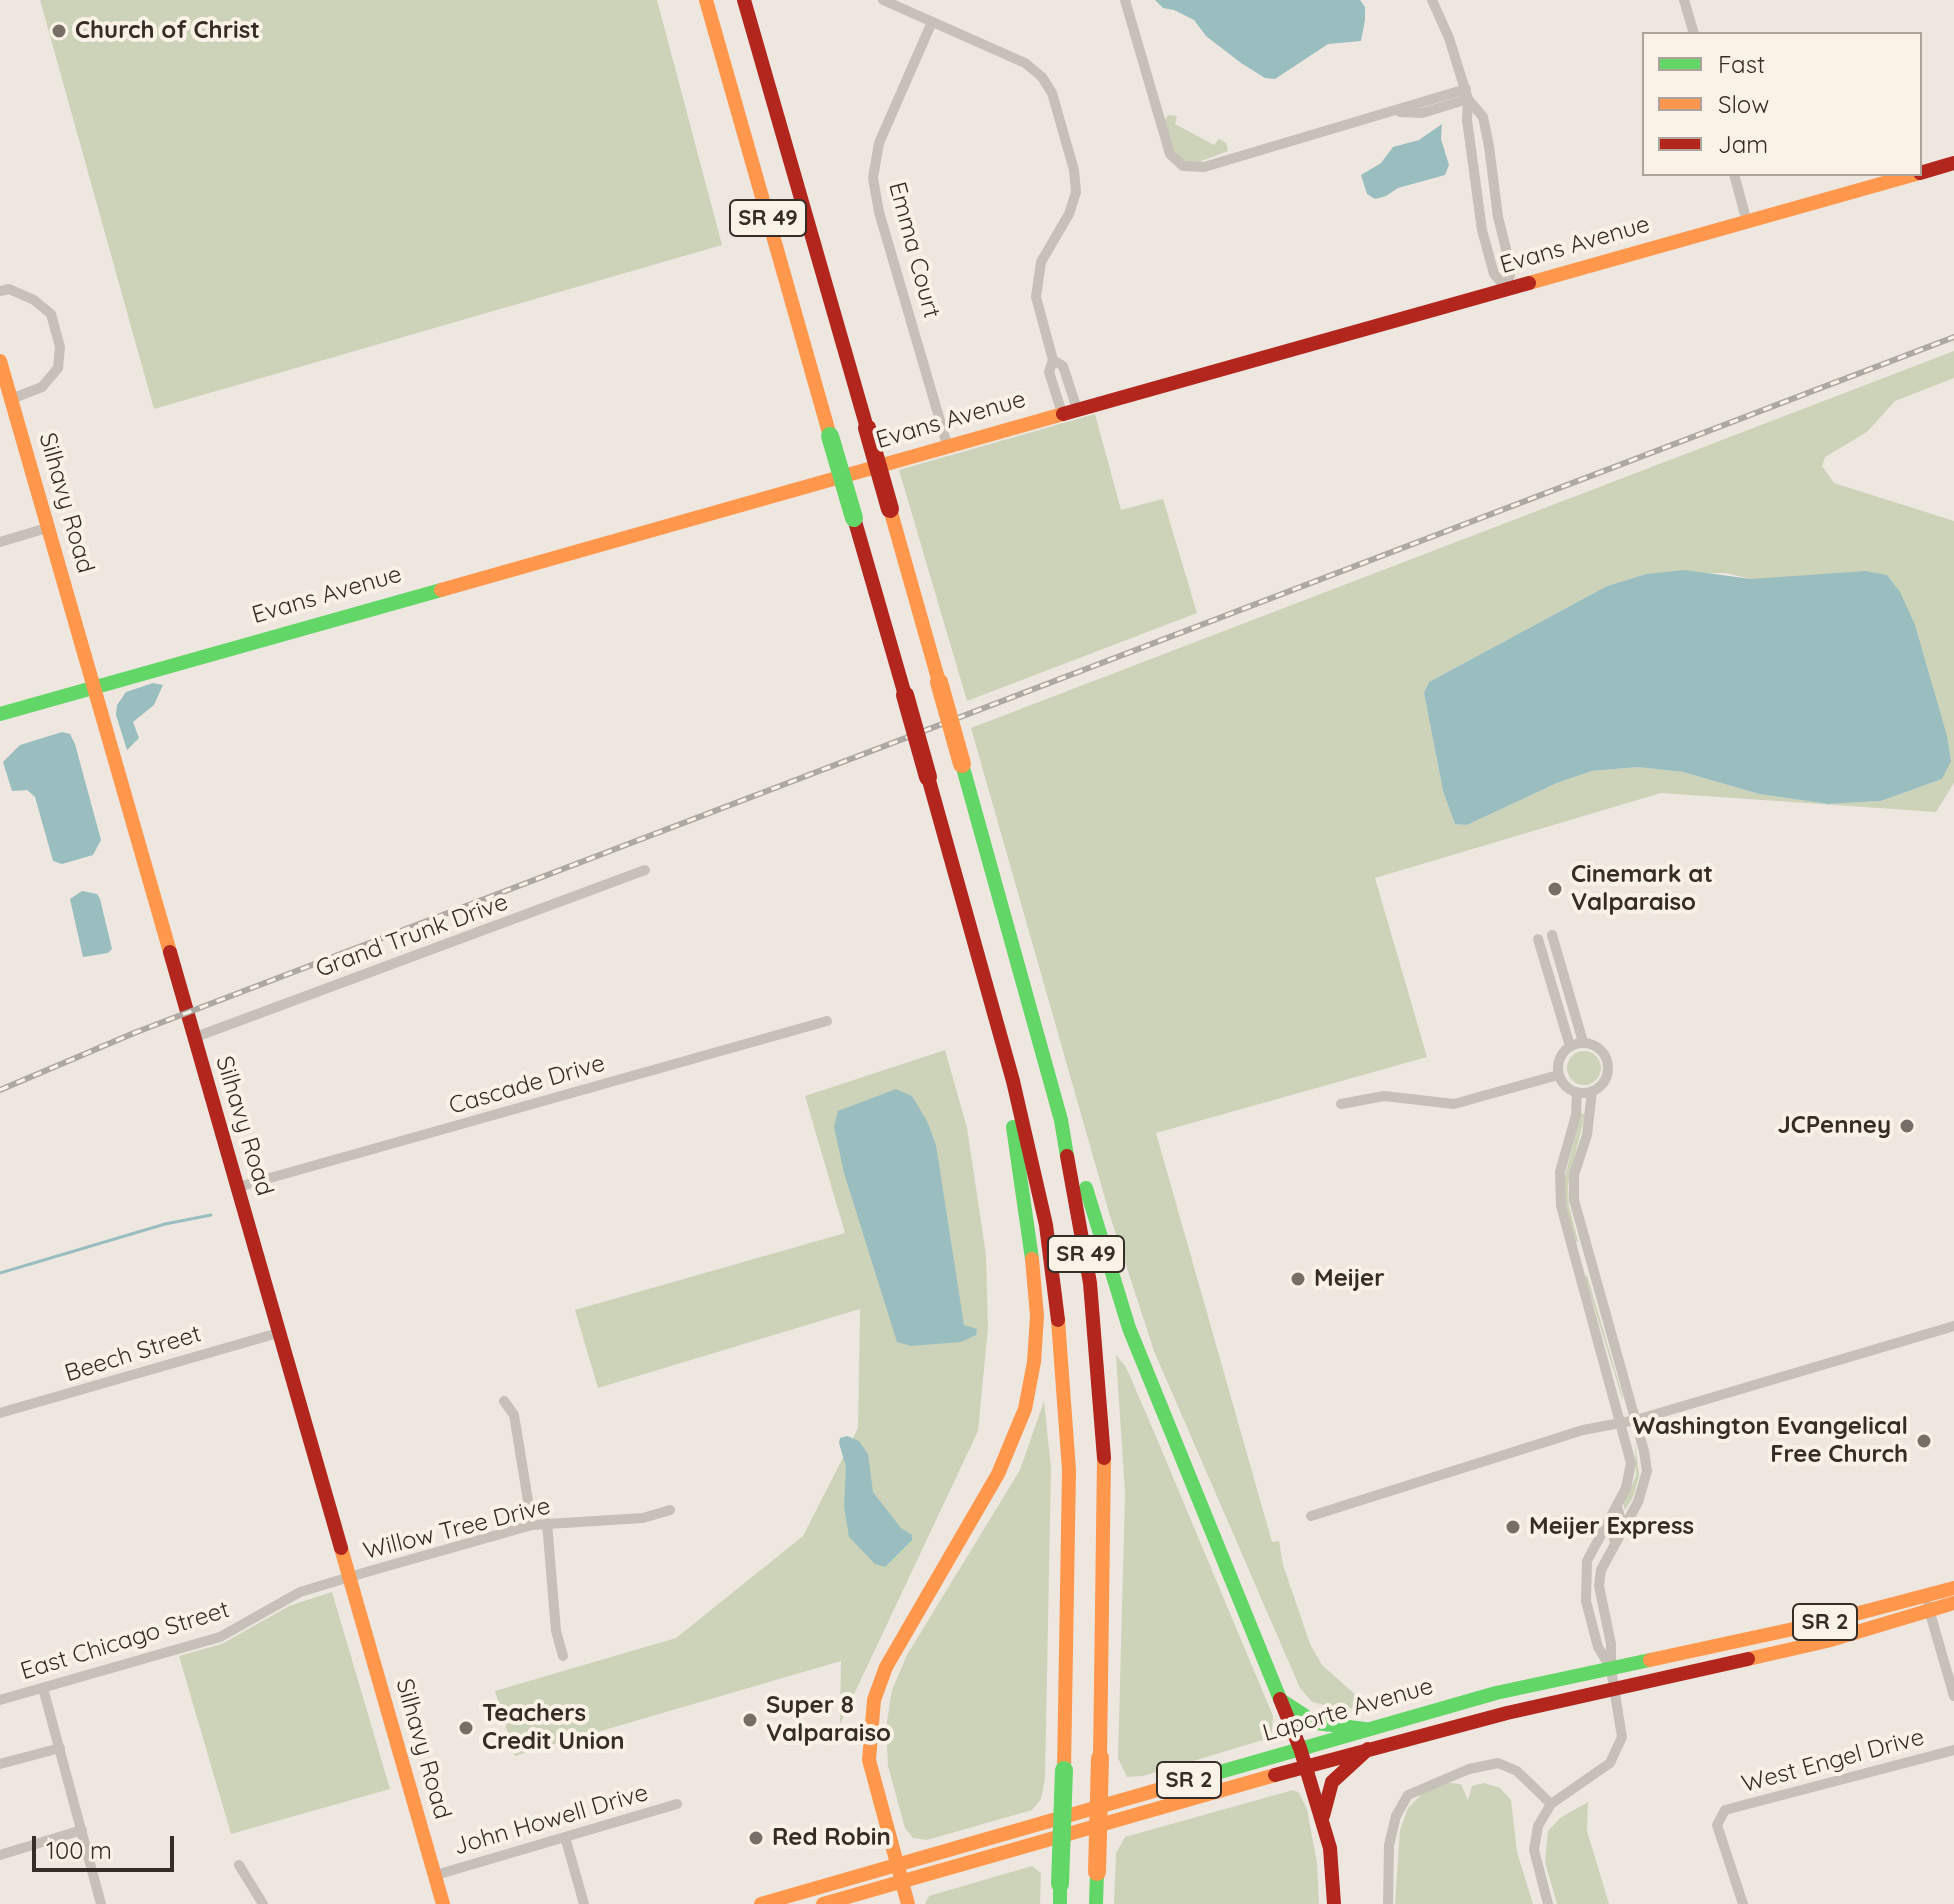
<!DOCTYPE html>
<html>
<head>
<meta charset="utf-8">
<style>
  body { margin:0 }
  #map { position:relative; width:1954px; height:1904px; overflow:hidden; background:#ede7e0; font-family:Quicksand,sans-serif }
  canvas { display:block }
  .legend { position:absolute; left:1642px; top:32px; width:280px; height:144px; box-sizing:border-box; background:#fbf2e7; border:2px solid #ada39a; margin:0; padding:10px 14px; list-style:none; font-size:24px; color:#372d27 }
  .legend li { display:flex; align-items:center; gap:16px; height:40px }
  .legend b { width:40px; border:2px solid #ada39a }
  .scale { position:absolute; left:32px; top:1836px; width:142px; height:36px; box-sizing:border-box; border:4px solid #372d27; border-top:0; padding-left:10px; font-size:24px; line-height:28px; white-space:nowrap; color:#372d27; -webkit-text-stroke:6px #fbf2e7; paint-order:stroke }
</style>
</head>
<body>
<div id="map">
<canvas width="1954" height="1904"></canvas>
<ul class="legend">
<li><b style="height:10px;background:#63d668"></b>Fast</li>
<li><b style="height:10px;background:#ff974d"></b>Slow</li>
<li><b style="height:10px;background:#b3261e"></b>Jam</li>
</ul>
<div class="scale">100 m</div>
</div>
<script>
const context = document.querySelector('canvas').getContext('2d');
context.lineJoin = 'round';
function fillPath(path, color) {
  context.fillStyle = color;
  context.fill(path, 'evenodd');
}
function shape(rows) {
  const path = new Path2D();
  for (const r of rows) {
    if (r.length === 3) {
      path.moveTo(r[0] + r[2], r[1]);
      path.arc(r[0], r[1], r[2], 0, 2 * Math.PI);
      continue;
    }
    path.moveTo(r[0], r[1]);
    for (let i = 2; i < r.length; i += 2) path.lineTo(r[i], r[i + 1]);
  }
  return path;
}
function trace(path, color, width, dash) {
  context.strokeStyle = color;
  context.lineWidth = width;
  context.lineCap = dash ? 'butt' : 'round';
  context.setLineDash(dash || []);
  context.stroke(path);
}
function label(font, color, halo, rows, align = 'center') {
  context.font = font + ' Quicksand,sans-serif';
  context.lineWidth = 8;
  context.setLineDash([]);
  context.textBaseline = 'middle';
  context.strokeStyle = halo;
  context.fillStyle = color;
  for (const [text, x, y, turn = 0] of rows) {
    context.save();
    context.translate(x, y);
    context.rotate((+turn || 0) * Math.PI / 180);
    context.textAlign = isNaN(turn) ? turn : align;
    if (halo) context.strokeText(text, 0, 0);
    context.fillText(text, 0, 0);
    context.restore();
  }
}
fillPath(shape([
  [40,0,657,0,722,245,154,409],
  [1168,115,1177,116,1175,124,1214,145,1219,139,1226,143,1228,151,1196,163,1184,161,1174,151,1165,120],
  [1954,351,1954,378,1895,401,1867,432,1825,457,1822,466,1834,483,1954,521,1954,783,1936,812,1661,793,1375,878,1427,1057,1156,1133,1272,1542,1279,1541,1283,1565,1310,1644,1322,1665,1358,1697,1357,1706,1346,1710,1312,1702,1300,1688,1154,1351,1110,1216,971,728],
  [1725,573,1751,579,1942,779,1881,801,1828,804,1759,794,1683,772,1639,767,1592,771,1557,783,1467,825,1455,823,1443,791,1424,693,1429,682,1607,586,1646,574],
  [1095,414,1121,510,1163,499,1197,613,967,701,899,470],
  [945,1050,967,1128,986,1255,988,1328,978,1431,840,1724,841,1661,515,1756,495,1691,676,1638,803,1536,858,1428,860,1309,598,1388,575,1310,845,1233,805,1096],
  [1584,1068,17],
  [1581,1113,1585,1114,1584,1118,1568,1185,1569,1206,1578,1241,1575,1242,1565,1204,1564,1180],
  [1587,1275,1623,1397,1622,1398,1585,1277],
  [1116,1355,1126,1367,1157,1439,1273,1716,1272,1732,1263,1740,1143,1776,1127,1777,1118,1758,1125,1493],
  [1044,1401,1051,1468,1045,1779,1041,1799,1032,1810,927,1840,913,1838,905,1828,888,1766,886,1728,892,1690,907,1655,1020,1470],
  [1635,1441,1639,1476,1633,1497,1625,1510,1623,1503,1636,1476],
  [332,1592,390,1789,231,1834,179,1656,222,1644,289,1606],
  [1449,1783,1461,1784,1468,1800,1472,1786,1484,1783,1500,1788,1511,1800,1517,1852,1533,1904,1395,1904,1400,1830,1408,1808,1424,1792],
  [1293,1790,1299,1793,1307,1809,1317,1863,1319,1904,1114,1904,1116,1853,1125,1837],
  [1588,1802,1587,1831,1609,1904,1557,1904,1545,1862,1548,1831,1560,1818],
  [1032,1866,1041,1873,1040,1904,925,1904,929,1896]
]), '#cdd3b9');
fillPath(shape([
  [1155,0,1360,0,1365,7,1365,20,1361,41,1328,44,1275,79,1265,78,1241,63,1206,36,1194,20,1174,10,1163,8],
  [1442,124,1441,139,1449,165,1445,175,1398,188,1386,196,1375,199,1367,194,1361,175,1381,163,1393,147,1419,140],
  [1684,570,1751,579,1865,571,1887,575,1900,592,1915,625,1947,736,1951,761,1942,779,1881,801,1828,804,1759,794,1683,772,1638,767,1592,771,1557,783,1467,825,1455,824,1443,791,1424,693,1429,682,1607,586,1646,574],
  [153,683,163,685,154,705,133,722,139,738,127,750,116,715,117,705,126,692],
  [62,732,70,734,75,744,101,840,93,855,62,864,53,861,35,797,27,790,12,791,3,762,20,745],
  [82,891,97,894,100,899,112,949,108,953,83,957,70,899],
  [896,1089,912,1096,927,1121,936,1145,964,1325,977,1329,976,1335,961,1342,911,1346,897,1342,844,1173,834,1127,838,1111],
  [847,1436,859,1441,868,1454,873,1492,901,1528,912,1535,912,1540,885,1567,875,1564,849,1537,844,1506,846,1467,839,1443,840,1438]
]), '#9abec0');
trace(shape([
  [0,1273,165,1224,211,1215]
]), '#9abec0', 3);
trace(shape([
  [883,0,1025,63,1042,77,1052,93,1074,170,1076,192,1069,214,1041,262,1036,297,1053,360,1049,372,1062,413],
  [1125,0,1170,154,1183,166,1204,167,1466,89],
  [1432,0,1449,38,1468,99,1467,120,1482,230,1494,274,1507,289],
  [1684,0,1694,34],
  [932,22,879,143,873,178,879,212,948,448],
  [1468,99,1483,117,1489,146,1498,217,1511,269,1507,289],
  [1400,112,1422,113,1468,99],
  [1734,174,1747,222],
  [0,291,9,289,34,300,51,314,60,347,58,368,42,387,11,399],
  [1053,360,1063,366,1077,409],
  [0,542,47,528],
  [1552,935,1583,1042],
  [1538,939,1570,1046],
  [193,1038,645,870],
  [1583,1068,25],
  [1577,1092,1576,1115,1560,1172,1561,1206,1631,1463,1626,1488,1587,1561,1586,1601,1598,1647,1610,1667],
  [1341,1104,1384,1096,1454,1104,1558,1075],
  [238,1187,827,1021],
  [504,1401,514,1415,532,1525],
  [0,1413,278,1333],
  [1311,1516,1583,1430,1636,1420,1954,1326],
  [547,1523,556,1631,563,1656],
  [1614,1539,1620,1517,1617,1506],
  [1928,1606,1954,1696],
  [43,1688,101,1904],
  [0,1700,220,1637,300,1592,363,1573,532,1525,643,1518,670,1510],
  [0,1764,60,1748],
  [565,1837,584,1904],
  [0,1855,82,1830],
  [239,1865,263,1904],
  [436,1875,677,1804],
  [1388,1904,1389,1845,1396,1816,1408,1795,1469,1769,1498,1763,1517,1771,1551,1804],
  [1548,1904,1534,1850,1538,1826,1551,1804,1610,1763,1622,1737,1611,1669,1611,1644,1599,1586,1601,1570,1638,1502,1647,1471,1644,1451,1574,1200,1574,1175,1587,1135,1592,1091],
  [1743,1904,1717,1825,1725,1810,1954,1750]
]), '#c6c0b9', 10);
trace(shape([
  [0,714,441,590],
  [962,764,1061,1120,1067,1156],
  [1013,1127,1032,1259],
  [1086,1188,1129,1328,1280,1699],
  [1284,1702,1316,1723,1365,1729],
  [1185,1782,1496,1693,1650,1660],
  [1060,1884,1060,1904],
  [1096,1904,1097,1872]
]), '#63d668', 14);
trace(shape([
  [706,0,830,436],
  [1529,283,1916,174],
  [0,361,170,952],
  [890,509,939,682],
  [441,590,1063,414],
  [1058,1320,1069,1470,1064,1770],
  [341,1548,443,1904],
  [1748,1659,1827,1641,1954,1603],
  [1650,1660,1821,1623,1954,1588],
  [1100,1758,1104,1458],
  [761,1904,1185,1782],
  [823,1904,1275,1775],
  [908,1904,869,1760,874,1700,886,1667,998,1474,1025,1409,1034,1362,1037,1316,1032,1259]
]), '#ff974d', 14);
trace(shape([
  [744,0,867,428],
  [1920,173,1954,163],
  [1063,414,1529,283],
  [854,518,905,695],
  [928,777,1013,1081,1046,1225,1058,1320],
  [170,952,341,1548],
  [1067,1156,1090,1283,1104,1458],
  [1280,1699,1300,1748,1330,1848,1334,1904],
  [1275,1775,1507,1713,1748,1659],
  [1323,1816,1332,1782,1368,1749]
]), '#b3261e', 14);
const rail = shape([
  [0,1090,134,1033,1954,337]
]);
trace(rail, '#aea8a3', 6);
trace(rail, '#fbf2e7', 3, [9]);
trace(shape([
  [830,436,854,518],
  [1060,1884,1064,1770]
]), '#63d668', 18);
trace(shape([
  [939,682,962,764],
  [1097,1872,1100,1758]
]), '#ff974d', 18);
trace(shape([
  [867,428,890,509],
  [905,695,928,777]
]), '#b3261e', 18);
for (const [x, y, r, color] of [
  [59,31,8,"#776e68"],
  [1555,889,8,"#776e68"],
  [1907,1126,8,"#776e68"],
  [1298,1279,8,"#776e68"],
  [1924,1441,8,"#776e68"],
  [1513,1527,8,"#776e68"],
  [750,1720,8,"#776e68"],
  [466,1728,8,"#776e68"],
  [756,1838,8,"#776e68"]
]) {
  const dot = new Path2D();
  dot.arc(x, y, r, 0, 2 * Math.PI);
  context.fillStyle = color;
  context.fill(dot);
  trace(dot, '#fbf2e7', 3);
}
for (const [x, y, w] of [
  [768,218,76],
  [1086,1254,76],
  [1825,1622,64],
  [1189,1780,64]
]) {
  const box = new Path2D();
  box.roundRect(x - w / 2, y - 18, w, 36, 6);
  context.fillStyle = '#fbf2e7';
  context.fill(box);
  trace(box, '#372d27', 2);
}
label('bold 22px', '#372d27', null, [
  ["SR 49",768,218],
  ["SR 49",1086,1254],
  ["SR 2",1825,1622],
  ["SR 2",1189,1780]
]);
label('bold 24px', '#372d27', '#fbf2e7', [
  ["Church of Christ",75,31],
  ["Cinemark at",1571,875],
  ["Valparaiso",1571,903],
  ["JCPenney",1891,1126,"right"],
  ["Meijer",1314,1279],
  ["Washington Evangelical",1908,1427,"right"],
  ["Free Church",1908,1455,"right"],
  ["Meijer Express",1529,1527],
  ["Super 8",766,1706],
  ["Valparaiso",766,1734],
  ["Teachers",482,1714],
  ["Credit Union",482,1742],
  ["Red Robin",772,1838]
], 'left');
label('24px', '#372d27', '#fbf2e7', [
  ["Evans Avenue",1575,245,-16],
  ["Emma Court",914,250,75],
  ["Evans Avenue",951,420,-16],
  ["Silhavy Road",66,503,74],
  ["Evans Avenue",327,595,-16],
  ["Grand Trunk Drive",412,936,-20],
  ["Cascade Drive",527,1085,-16],
  ["Silhavy Road",244,1126,73],
  ["Beech Street",133,1354,-17],
  ["Willow Tree Drive",457,1529,-14],
  ["East Chicago Street",125,1641,-17],
  ["Laporte Avenue",1348,1710,-16],
  ["Silhavy Road",423,1749,74],
  ["West Engel Drive",1833,1761,-15],
  ["John Howell Drive",551,1820,-16]
]);
</script>
</body>
</html>
